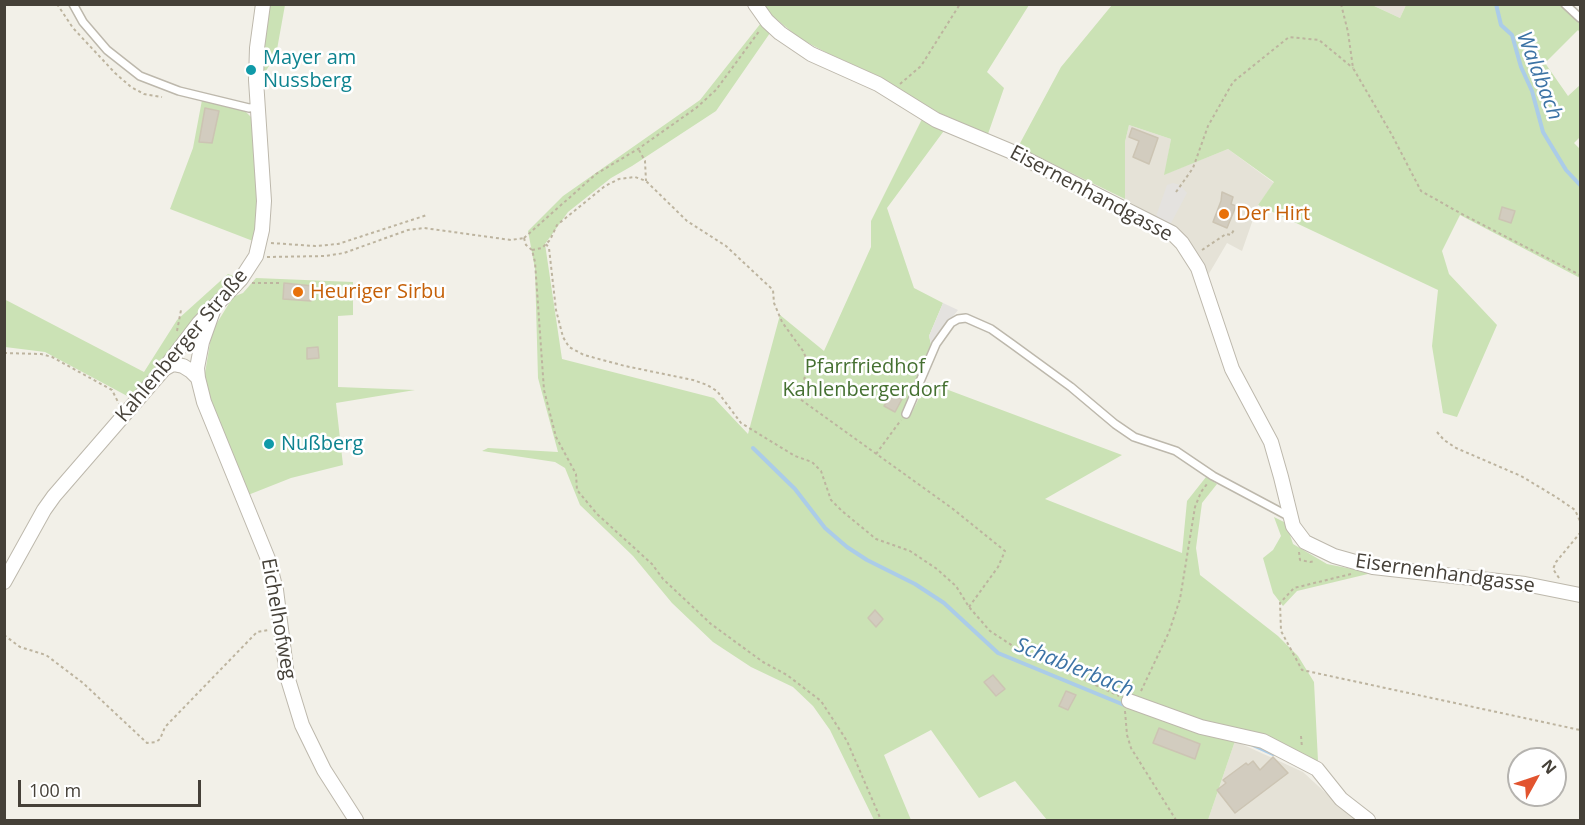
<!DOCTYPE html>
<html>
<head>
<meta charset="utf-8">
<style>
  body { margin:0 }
  #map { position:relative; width:1585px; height:825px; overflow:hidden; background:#f2f0e8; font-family:"Open Sans",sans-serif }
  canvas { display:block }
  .frame { position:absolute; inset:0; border:6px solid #454038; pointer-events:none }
  .north { position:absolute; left:1507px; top:747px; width:60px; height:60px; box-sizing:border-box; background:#fff; border:2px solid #b5b3af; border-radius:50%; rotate:50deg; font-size:16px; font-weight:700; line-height:24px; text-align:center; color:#454038 }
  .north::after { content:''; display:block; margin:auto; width:21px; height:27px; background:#e2542f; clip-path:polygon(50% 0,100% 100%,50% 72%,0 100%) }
  .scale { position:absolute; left:18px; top:780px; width:183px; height:27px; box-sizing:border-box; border:3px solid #454038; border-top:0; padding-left:8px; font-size:18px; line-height:21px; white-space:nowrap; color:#454038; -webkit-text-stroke:4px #fff; paint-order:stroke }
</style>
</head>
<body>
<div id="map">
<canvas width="1585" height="825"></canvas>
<div class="frame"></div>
<div class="north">N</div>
<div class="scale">100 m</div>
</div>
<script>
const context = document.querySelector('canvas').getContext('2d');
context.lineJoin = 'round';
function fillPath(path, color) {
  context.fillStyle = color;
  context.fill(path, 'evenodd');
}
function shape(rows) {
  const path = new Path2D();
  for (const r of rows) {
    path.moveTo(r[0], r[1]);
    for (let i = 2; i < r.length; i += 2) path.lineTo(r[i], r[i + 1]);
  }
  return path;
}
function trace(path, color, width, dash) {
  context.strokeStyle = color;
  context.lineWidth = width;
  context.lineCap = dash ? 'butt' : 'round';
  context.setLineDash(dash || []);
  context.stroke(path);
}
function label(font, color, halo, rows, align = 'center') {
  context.font = font + ' "Open Sans",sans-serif';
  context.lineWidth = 5;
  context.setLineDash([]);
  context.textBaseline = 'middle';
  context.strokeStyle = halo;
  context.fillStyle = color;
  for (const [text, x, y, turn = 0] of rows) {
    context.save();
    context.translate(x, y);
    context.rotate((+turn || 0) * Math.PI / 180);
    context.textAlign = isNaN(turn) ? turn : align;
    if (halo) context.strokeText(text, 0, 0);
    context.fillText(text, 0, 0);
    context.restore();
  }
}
fillPath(shape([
  [1372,5,1406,5,1400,18],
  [1129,125,1171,139,1165,174,1228,149,1274,183,1258,205,1242,251,1227,243,1207,277,1197,254,1185,236,1125,199,1125,142],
  [1235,741,1303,772,1355,820,1208,820]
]), '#e5e2d7');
fillPath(shape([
  [266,5,285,5,276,55,262,77],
  [751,5,1029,5,987,72,1004,88,988,134,939,113,876,75,827,53,799,38,768,12,770,33,716,111,632,166,611,178,568,212,545,244,562,359,714,398,748,434,780,315,824,351,871,247,871,221,923,117,946,128,887,208,914,288,943,303,929,336,931,344,902,416,910,416,927,382,1122,455,1045,499,1182,553,1187,501,1206,477,1217,484,1202,503,1196,548,1200,575,1278,636,1298,656,1314,682,1318,761,1265,738,1235,741,1208,820,1047,820,1015,781,979,798,931,730,884,755,911,820,874,820,830,730,813,706,793,687,751,667,713,642,672,603,633,556,580,505,565,468,555,462,482,451,488,448,558,452,538,378,535,269,528,231,563,196,700,100,761,23],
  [1112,5,1372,5,1400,18,1406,5,1565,5,1580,18,1580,33,1578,30,1545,63,1568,96,1580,85,1580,137,1574,143,1580,149,1580,278,1460,215,1442,251,1449,274,1497,325,1457,417,1443,413,1432,346,1438,290,1258,205,1274,182,1228,149,1164,175,1171,139,1129,125,1125,142,1125,199,1018,147,1061,67],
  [202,100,243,109,251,117,258,176,257,226,253,241,170,209,193,148],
  [228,274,236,277,196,318,131,398,45,352,5,347,4,299,144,372,177,320],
  [256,278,353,282,353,315,338,316,338,387,415,390,336,403,343,465,291,478,248,495,210,407,204,379,212,331,233,297,243,293],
  [1274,517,1286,523,1293,544,1327,564,1372,573,1297,591,1283,606,1273,593,1263,558,1273,550,1281,536]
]), '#cbe2b5');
fillPath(shape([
  [1173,183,1180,185,1187,193,1169,227,1155,219,1167,185],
  [943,303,958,310,931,344,929,336]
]), '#e4e2df');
trace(shape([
  [1496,4,1501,25,1512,35,1521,67,1532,91,1543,132,1566,170,1580,185],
  [753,448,795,489,825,528,847,547,867,560,915,584,944,603,998,653,1129,707],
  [1253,745,1273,754]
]), '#abcce8', 4);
const building = shape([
  [205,108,219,111,212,143,199,142,205,108],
  [1132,128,1158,138,1149,164,1133,157,1139,141,1129,137,1132,128],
  [1222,192,1233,197,1231,204,1236,206,1227,228,1213,222,1221,201,1222,192],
  [1502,207,1515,211,1511,223,1499,219,1502,207],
  [284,283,313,286,311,301,283,299,284,283],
  [318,347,319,358,307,359,307,348,318,347],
  [892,393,902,399,895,412,884,406,892,393],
  [875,610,883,619,876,627,868,618,875,610],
  [993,675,1005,689,996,696,984,682,993,675],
  [1066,691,1076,695,1068,710,1059,706,1066,691],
  [1159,728,1200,744,1195,759,1153,743,1159,728],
  [1273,757,1288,773,1235,813,1217,790,1226,783,1223,780,1246,763,1248,765,1253,761,1260,770,1273,757]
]);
fillPath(building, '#d2ccbf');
trace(building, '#ccc4b3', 1.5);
const lane = shape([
  [73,4,83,22,107,50,140,76,179,91,249,108,257,107],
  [1565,4,1580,18],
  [906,414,936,344,951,323,958,319,966,318,991,329,1012,344,1071,387,1115,424,1134,437,1176,451,1213,476,1290,517]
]);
const street = shape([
  [755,4,767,21,780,33,811,54,878,84,936,120,1010,151,1172,233,1182,243,1198,268,1232,369,1271,442,1281,477,1293,526,1305,542,1334,556,1373,567,1525,584,1580,595],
  [213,311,202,342,197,368,198,378,204,402,268,559,276,590,287,676,302,725,324,770,356,820],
  [164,369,173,364,183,366,191,371,198,378],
  [4,582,44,510,54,496,164,369,199,323,241,279,256,256,262,230,264,201,256,80,257,48,263,4],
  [1129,701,1201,727,1263,741,1317,769,1341,799,1368,820]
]);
trace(lane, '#bdb8ac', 10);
trace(street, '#bdb8ac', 16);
trace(shape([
  [57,4,73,28,115,73,131,87,144,94,162,97],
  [1341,4,1348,32,1353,68,1392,135,1421,191,1460,213,1580,275],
  [900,84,921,66,960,4],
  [639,150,645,161,646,181],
  [1176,192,1193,168,1208,126,1233,82,1289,37,1319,40,1353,68],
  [524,238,526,245,532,250,535,262,544,390,556,437,576,474,577,490,597,514,652,564,663,579,711,624,763,662,787,675,821,701,847,741,881,820],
  [524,238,596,174,638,149,696,108,716,90,760,30],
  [271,243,315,246,338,244,427,215],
  [546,244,549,248,556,310,563,337,569,347,584,355,625,366,693,380,707,385,717,391,741,423,795,456,812,462,821,471,831,500,842,511,876,539,910,551,937,569,956,586,969,607,990,631,1016,648,1119,696],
  [532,250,542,248,550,240,557,225,605,186,619,179,635,177,646,181,687,221,726,246,773,290,774,303,782,322,803,351,808,362,800,399,953,509,1005,551,998,567,969,607],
  [1202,250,1226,234,1231,235,1235,228],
  [267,257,326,256,344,253,408,230,424,228,511,240,524,238],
  [252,283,282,283],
  [177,331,181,310],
  [4,353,41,354,52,357,112,390,119,404],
  [1437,432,1444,440,1456,448,1521,476,1556,497,1575,510,1580,521],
  [876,454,901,420],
  [1299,552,1300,560,1310,562,1315,561],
  [1351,574,1294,588,1280,603,1281,631,1302,670,1580,730],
  [1559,578,1553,569,1556,562,1580,533,1580,529],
  [4,635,20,647,46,655,83,683,147,743,156,742,160,739,165,727,257,632,268,630],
  [1141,691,1169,632,1180,599,1195,507,1201,492,1207,484],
  [1125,711,1127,735,1131,748,1176,820],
  [1301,736,1302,748]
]), '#bdb49f', 2, [3, 3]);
trace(lane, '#fff', 7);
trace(street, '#fff', 14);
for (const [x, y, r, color] of [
  [251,70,6,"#0f9aa8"],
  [1224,214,6,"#e8710a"],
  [298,292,6,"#e8710a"],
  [269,444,6,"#0f9aa8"]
]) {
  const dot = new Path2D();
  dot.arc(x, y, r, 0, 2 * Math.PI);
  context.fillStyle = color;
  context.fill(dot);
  trace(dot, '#fff', 2);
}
label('20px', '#0d838f', '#fff', [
  ["Mayer am",263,58],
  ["Nussberg",263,81],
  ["Nußberg",281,444]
], 'left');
label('20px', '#454038', '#fff', [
  ["Eisernenhandgasse",1091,194,28],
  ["Kahlenberger Straße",182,346,-50],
  ["Eisernenhandgasse",1445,574,8],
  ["Eichelhofweg",278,619,80]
]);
label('20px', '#c56008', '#fff', [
  ["Der Hirt",1236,214],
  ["Heuriger Sirbu",310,292]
], 'left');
label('20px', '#457031', '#fff', [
  ["Pfarrfriedhof",865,367],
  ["Kahlenbergerdorf",865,390]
]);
label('italic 21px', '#3c73a5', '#fff', [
  ["Waldbach",1539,76,69],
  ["Schablerbach",1074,668,22]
]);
</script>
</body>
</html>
